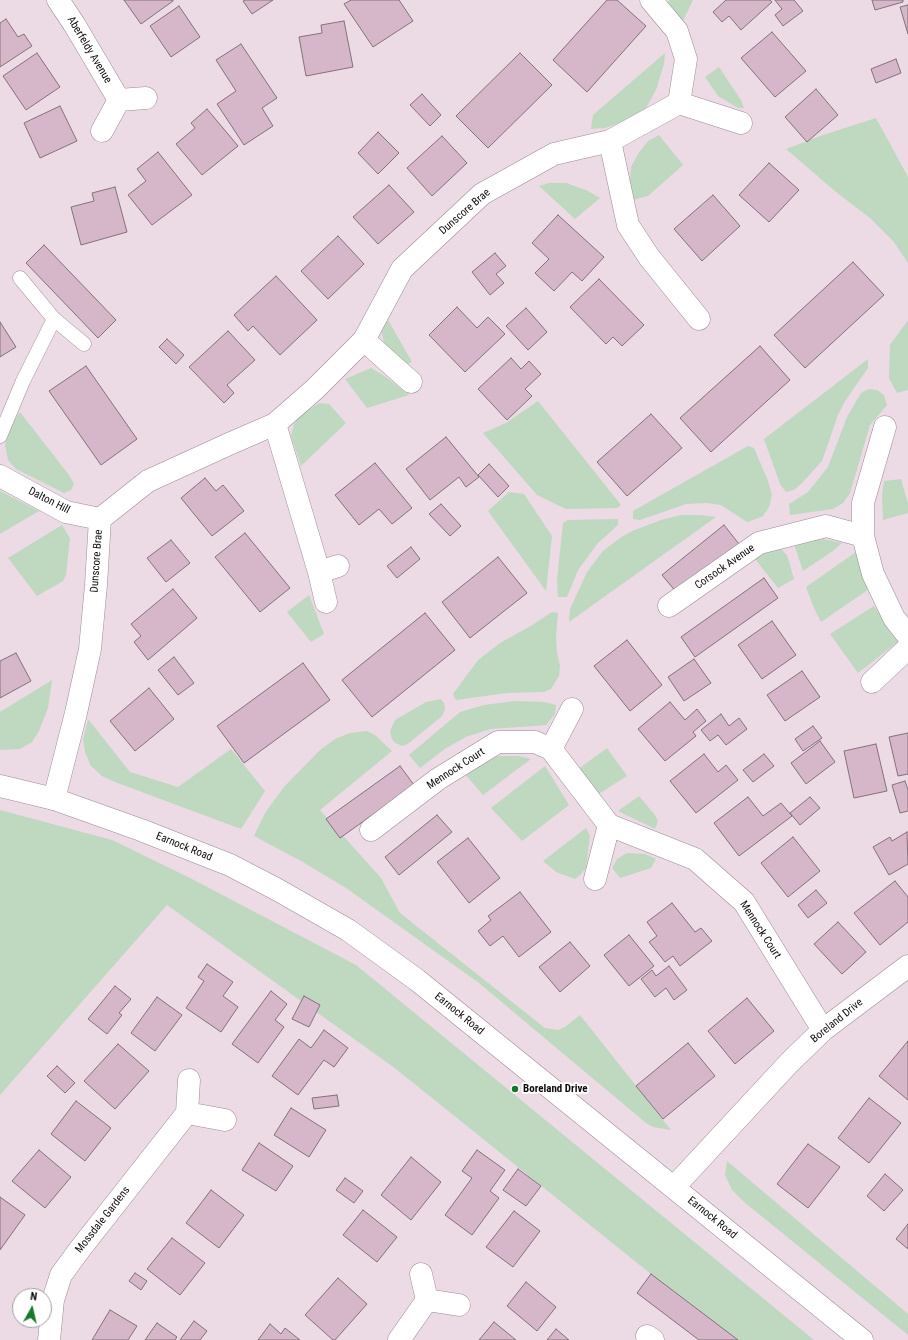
<!DOCTYPE html>
<html>
<head>
<meta charset="utf-8">
<style>
  body { margin:0 }
  #map { position:relative; width:908px; height:1340px; overflow:hidden; background:#ecdae5; font-family:"Roboto Condensed",sans-serif }
  canvas { display:block }
  .north { position:absolute; left:12px; top:1288px; width:40px; height:40px; box-sizing:border-box; background:#fff; border:1px solid #9f9d9e; border-radius:50%; rotate:8deg; font-size:11px; font-weight:700; line-height:16px; text-align:center; color:#100a0d }
  .north::after { content:''; display:block; margin:auto; width:14px; height:18px; background:#15792b; clip-path:polygon(50% 0,100% 100%,50% 72%,0 100%) }
</style>
</head>
<body>
<div id="map">
<canvas width="908" height="1340"></canvas>
<div class="north">N</div>
</div>
<script>
const context = document.querySelector('canvas').getContext('2d');
context.lineJoin = 'round';
function fillPath(path, color) {
  context.fillStyle = color;
  context.fill(path, 'evenodd');
}
function shape(rows) {
  const path = new Path2D();
  for (const r of rows) {
    path.moveTo(r[0], r[1]);
    for (let i = 2; i < r.length; i += 2) path.lineTo(r[i], r[i + 1]);
  }
  return path;
}
function trace(path, color, width, dash) {
  context.strokeStyle = color;
  context.lineWidth = width;
  context.lineCap = dash ? 'butt' : 'round';
  context.setLineDash(dash || []);
  context.stroke(path);
}
function label(font, color, halo, rows, align = 'center') {
  context.font = font + ' "Roboto Condensed",sans-serif';
  context.lineWidth = 4;
  context.setLineDash([]);
  context.textBaseline = 'middle';
  context.strokeStyle = halo;
  context.fillStyle = color;
  for (const [text, x, y, turn = 0] of rows) {
    context.save();
    context.translate(x, y);
    context.rotate((+turn || 0) * Math.PI / 180);
    context.textAlign = isNaN(turn) ? turn : align;
    if (halo) context.strokeText(text, 0, 0);
    context.fillText(text, 0, 0);
    context.restore();
  }
}
fillPath(shape([
  [670,0,693,0,681,25,666,4],
  [665,53,664,64,656,90,646,108,636,117,605,128,591,129,593,115],
  [719,67,741,100,744,108,738,108,718,96,705,77],
  [876,118,908,177,908,263,894,242,870,218,836,192,786,149,823,135],
  [659,135,683,165,648,196,633,200,630,182,631,167,638,154,648,141],
  [549,183,566,183,586,190,600,198,575,219,539,186],
  [388,320,412,362,408,364,386,349,381,331],
  [908,320,908,390,897,393,889,378,890,345],
  [868,359,868,368,845,401,838,415,822,461,801,484,794,490,786,492,780,484,764,439],
  [371,368,386,377,409,395,367,408,345,379],
  [869,389,877,390,884,395,887,405,870,425,850,493,843,503,833,509,790,515,789,504,808,492,828,467,847,417,861,393],
  [538,401,621,505,617,508,566,509,537,495,483,433,506,423],
  [320,403,329,404,346,423,301,466,291,436,294,424,301,414],
  [20,412,69,475,74,484,71,490,64,493,16,469,8,460,5,445,9,428],
  [748,446,754,448,768,481,772,495,769,507,763,516,753,520,747,522,721,505,707,503,686,504,640,520,633,519,633,511],
  [901,479,908,504,908,513,883,520,882,495,884,481],
  [0,491,39,511,0,534],
  [509,492,524,494,552,536,546,591,488,511],
  [681,515,700,515,716,517,569,622,570,609,587,572,603,551,620,538,632,531,661,520],
  [618,519,618,525,598,543,578,570,567,597,558,597,557,580,563,523,568,520],
  [62,525,70,538,66,575,63,581,37,596,8,558],
  [823,539,842,543,833,551,803,571,794,544],
  [778,546,787,555,794,579,778,588,755,559],
  [856,552,869,589,821,622,814,608,806,587],
  [309,595,324,634,311,642,287,612],
  [874,606,899,641,858,673,830,634],
  [552,612,558,613,556,638,557,653,560,665,559,676,551,689,544,692,507,693,456,700,453,694,478,660,500,643,529,627],
  [52,680,48,708,39,731,32,742,20,749,0,750,0,712],
  [441,699,444,703,445,709,442,716,409,743,403,746,395,743,392,739,390,731,395,720,426,702],
  [515,701,544,702,556,705,555,714,546,725,534,726,490,729,466,737,446,748,420,768,409,755,460,712,484,705],
  [88,719,130,772,178,787,231,749,265,791,241,829,115,782,102,776,91,766,85,752,83,740],
  [367,731,375,735,392,751,320,810,381,878,400,913,545,1028,558,1030,565,1027,580,1015,671,1130,653,1127,646,1123,479,983,346,888,301,861,254,836,265,813,284,787,320,750,335,739,350,733],
  [607,748,627,776,597,795,577,770],
  [493,756,518,756,531,759,483,795,463,772],
  [545,766,569,805,522,841,491,808],
  [639,796,655,815,658,821,655,829,618,811],
  [0,810,112,840,190,878,356,965,814,1340,733,1340,396,1069,167,905,0,1095],
  [586,828,590,836,586,868,581,874,575,879,556,872,543,861],
  [627,853,645,854,656,859,651,868,620,878,612,868,617,859],
  [727,1161,908,1314,908,1335,744,1202,732,1190,725,1175]
]), '#bfd8c0');
const building = shape([
  [124,0,173,0,173,1,141,24,124,0],
  [245,0,273,0,252,14,243,1,245,0],
  [351,0,399,0,413,21,373,47,344,4,351,0],
  [607,0,617,0,646,26,587,92,553,60,607,0],
  [726,0,770,0,772,2,741,30,729,16,722,22,713,12,726,0],
  [775,0,794,0,803,11,783,26,775,15,782,9,775,0],
  [872,0,903,0,903,2,875,10,872,0],
  [908,5,908,34,900,7,908,5],
  [179,6,200,37,171,57,150,26,179,6],
  [6,19,18,37,24,34,32,46,0,67,0,23,6,19],
  [344,21,353,67,306,76,299,37,322,33,321,25,344,21],
  [772,32,806,71,775,97,741,58,772,32],
  [241,44,277,98,262,108,273,126,244,145,217,104,236,91,216,60,241,44],
  [37,53,60,87,26,110,3,76,37,53],
  [520,53,552,85,488,148,456,116,520,53],
  [896,59,901,73,876,83,871,69,896,59],
  [816,89,838,115,807,142,785,117,816,89],
  [422,94,441,115,430,126,410,105,422,94],
  [60,106,77,141,40,158,24,123,60,106],
  [207,109,238,146,202,175,176,144,195,128,191,123,207,109],
  [378,132,399,153,378,174,358,153,378,132],
  [442,136,467,163,432,196,407,168,442,136],
  [158,152,192,195,152,225,128,195,146,181,137,169,158,152],
  [769,163,799,190,769,222,739,195,769,163],
  [389,185,414,212,378,244,353,217,389,185],
  [115,187,127,232,81,245,71,207,94,201,92,193,115,187],
  [713,195,740,226,702,261,674,229,713,195],
  [558,215,604,257,582,281,572,272,554,291,535,273,549,259,532,243,558,215],
  [338,236,364,264,328,299,301,271,338,236],
  [44,245,116,320,98,338,26,263,44,245],
  [495,253,506,266,496,274,504,283,490,295,472,272,495,253],
  [853,262,884,295,805,368,774,335,853,262],
  [276,276,317,320,280,355,253,326,248,331,234,315,276,276],
  [599,279,644,325,622,346,613,337,606,344,570,307,599,279],
  [457,307,477,328,488,317,505,334,465,372,429,335,457,307],
  [526,308,547,332,528,350,506,326,526,308],
  [0,322,16,347,0,357,0,322],
  [228,331,255,360,227,385,234,393,224,403,189,367,228,331],
  [167,339,184,355,176,364,159,347,167,339],
  [760,346,790,380,711,452,680,418,760,346],
  [511,358,521,369,529,361,541,374,525,389,532,396,507,420,478,389,511,358],
  [86,366,137,439,101,465,49,391,86,366],
  [651,414,682,448,627,496,597,462,651,414],
  [446,437,479,477,466,487,459,477,430,500,406,469,446,437],
  [375,463,412,508,392,524,379,509,359,525,335,495,375,463],
  [489,464,509,486,498,497,478,475,489,464],
  [205,478,216,491,223,485,244,511,212,536,181,498,205,478],
  [441,504,461,526,450,536,429,514,441,504],
  [724,525,739,544,677,593,662,575,724,525],
  [245,533,290,588,260,612,215,557,245,533],
  [171,540,190,563,166,582,147,558,171,540],
  [411,547,420,559,397,578,387,566,411,547],
  [498,557,527,593,470,638,442,602,498,557],
  [764,578,778,598,695,657,681,637,764,578],
  [173,589,197,618,148,660,134,642,141,636,131,624,173,589],
  [425,613,455,650,372,717,342,680,425,613],
  [772,621,796,655,762,679,738,645,772,621],
  [627,640,662,685,630,711,594,666,627,640],
  [16,653,31,681,0,698,0,661,16,653],
  [174,657,194,683,178,695,158,670,174,657],
  [694,659,711,683,684,701,668,677,694,659],
  [303,663,330,700,244,763,217,726,303,663],
  [802,671,820,697,785,721,767,695,802,671],
  [149,688,174,719,135,751,110,721,149,688],
  [670,702,685,720,697,709,706,721,693,732,696,736,665,761,638,729,670,702],
  [721,714,729,726,739,718,747,729,726,745,718,735,710,741,701,730,721,714],
  [813,726,822,738,803,751,795,739,813,726],
  [908,733,908,774,898,776,889,737,908,733],
  [820,741,835,762,806,784,791,763,820,741],
  [876,744,887,791,854,798,844,751,876,744],
  [704,754,718,772,726,765,738,780,696,813,670,781,704,754],
  [764,754,774,766,753,782,743,770,764,754],
  [400,766,414,785,340,838,326,819,400,766],
  [905,781,908,790,908,811,900,813,892,785,905,781],
  [748,797,763,816,781,803,792,816,739,856,714,823,748,797],
  [810,797,820,808,800,825,790,813,810,797],
  [437,815,452,832,399,875,385,857,437,815],
  [907,832,908,864,889,875,873,847,890,837,892,841,907,832],
  [793,837,820,871,788,897,761,863,793,837],
  [468,838,500,878,469,903,437,862,468,838],
  [895,881,908,897,908,922,880,945,854,913,895,881],
  [816,890,827,903,808,918,798,905,816,890],
  [520,892,551,932,519,957,503,936,490,946,478,931,491,920,488,916,520,892],
  [672,903,695,932,701,928,712,941,680,966,673,956,665,962,649,942,657,936,647,922,672,903],
  [838,922,866,952,842,974,814,944,838,922],
  [629,935,654,966,629,986,604,955,629,935],
  [570,942,590,966,560,992,539,967,570,942],
  [207,964,233,982,223,996,238,1007,221,1032,186,1008,204,981,198,977,207,964],
  [669,966,687,990,674,1000,666,988,655,997,641,979,652,970,656,976,669,966],
  [115,986,131,999,119,1013,122,1015,107,1034,88,1019,115,986],
  [271,991,287,1004,275,1020,284,1027,258,1063,232,1044,271,991],
  [304,996,320,1005,309,1027,292,1019,304,996],
  [157,997,182,1015,155,1051,131,1033,157,997],
  [747,998,774,1031,735,1064,708,1031,747,998],
  [324,1030,348,1048,334,1067,324,1060,298,1095,272,1076,299,1039,311,1048,324,1030],
  [908,1041,908,1100,879,1076,908,1041],
  [688,1043,715,1076,663,1119,636,1086,688,1043],
  [118,1044,149,1071,115,1109,84,1081,118,1044],
  [57,1066,75,1083,65,1093,47,1076,57,1066],
  [337,1095,339,1106,314,1109,312,1098,337,1095],
  [869,1098,901,1123,869,1163,838,1138,869,1098],
  [76,1101,111,1128,85,1161,51,1134,76,1101],
  [291,1108,326,1130,309,1157,274,1135,291,1108],
  [259,1143,293,1166,276,1191,242,1170,259,1143],
  [808,1144,840,1167,808,1208,777,1184,808,1144],
  [39,1150,71,1177,45,1208,12,1181,39,1150],
  [477,1150,505,1170,490,1191,499,1198,472,1235,445,1215,472,1178,462,1171,477,1150],
  [411,1157,441,1182,411,1220,381,1195,411,1157],
  [518,1169,541,1186,526,1206,503,1190,518,1169],
  [885,1174,903,1190,884,1211,867,1196,885,1174],
  [345,1178,363,1191,354,1203,336,1190,345,1178],
  [211,1190,244,1215,219,1248,186,1223,211,1190],
  [0,1197,25,1215,0,1250,0,1197],
  [363,1210,397,1237,377,1262,343,1235,363,1210],
  [514,1211,540,1231,513,1267,486,1247,514,1211],
  [908,1224,908,1249,896,1239,908,1224],
  [172,1238,205,1263,180,1295,147,1269,172,1238],
  [135,1273,147,1281,141,1290,129,1281,135,1273],
  [651,1274,738,1340,699,1340,637,1293,651,1274],
  [338,1278,367,1304,335,1340,333,1340,305,1315,338,1278],
  [526,1282,556,1307,537,1331,507,1306,526,1282],
  [110,1310,137,1326,128,1340,92,1340,110,1310],
  [194,1321,207,1331,200,1340,180,1340,194,1321],
  [494,1322,516,1340,479,1340,494,1322],
  [157,1323,177,1337,175,1340,145,1340,157,1323],
  [270,1324,281,1334,285,1328,300,1340,258,1340,270,1324],
  [556,1329,569,1340,547,1340,556,1329]
]);
fillPath(building, '#d6b6c9');
trace(building, '#82727b', 1);
const lane = shape([
  [20,278,54,319,84,344],
  [0,436,23,381,54,319]
]);
const street = shape([
  [58,0,74,24,119,100,102,131],
  [119,100,146,98],
  [679,103,741,123],
  [610,141,628,225,649,257,699,319],
  [364,340,411,382],
  [275,424,319,572,338,566],
  [0,476,66,512,100,519],
  [863,536,863,503,885,427],
  [319,572,326,602],
  [669,606,759,543,826,526,863,536,873,574,894,618,908,636],
  [872,682,908,648],
  [551,749,572,709],
  [54,799,76,713,90,649,96,585,100,519,148,481,229,444,275,424,315,389,364,340,402,269,482,194,554,154,610,141,679,103,686,59,677,31,651,0],
  [371,830,438,779,498,742,535,742,551,749,609,825,695,859,744,902,823,1030],
  [595,879,609,825],
  [187,1113,225,1120],
  [674,1187,789,1063,823,1030,908,966],
  [421,1274,427,1300,459,1305],
  [647,1336,653,1340],
  [49,1340,53,1300,61,1275,80,1249,187,1113,189,1080],
  [399,1340,427,1300]
]);
const secondary = shape([
  [0,786,54,799,141,830,230,865,278,890,348,930,417,980,862,1340]
]);
trace(lane, '#9c8b95', 15);
trace(street, '#9c8b95', 23);
trace(secondary, '#9c8b95', 23);
trace(lane, '#fff', 14);
trace(street, '#fff', 22);
trace(secondary, '#fff', 22);
for (const [x, y, r, color] of [
  [515,1089,4,"#15792b"]
]) {
  const dot = new Path2D();
  dot.arc(x, y, r, 0, 2 * Math.PI);
  context.fillStyle = color;
  context.fill(dot);
  trace(dot, '#fff', 1.5);
}
label('11px', '#100a0d', '#fff', [
  ["Aberfeldy Avenue",89,50,59],
  ["Dunscore Brae",465,212,-41],
  ["Dalton Hill",49,501,27],
  ["Dunscore Brae",97,561,-86],
  ["Corsock Avenue",725,567,-35],
  ["Mennock Court",456,769,-33],
  ["Earnock Road",184,847,22],
  ["Mennock Court",760,930,57],
  ["Earnock Road",459,1014,39],
  ["Boreland Drive",837,1021,-39],
  ["Earnock Road",712,1218,39],
  ["Mossdale Gardens",103,1220,-52]
]);
label('bold 11px', '#100a0d', '#fff', [
  ["Boreland Drive",523,1089]
], 'left');
</script>
</body>
</html>
